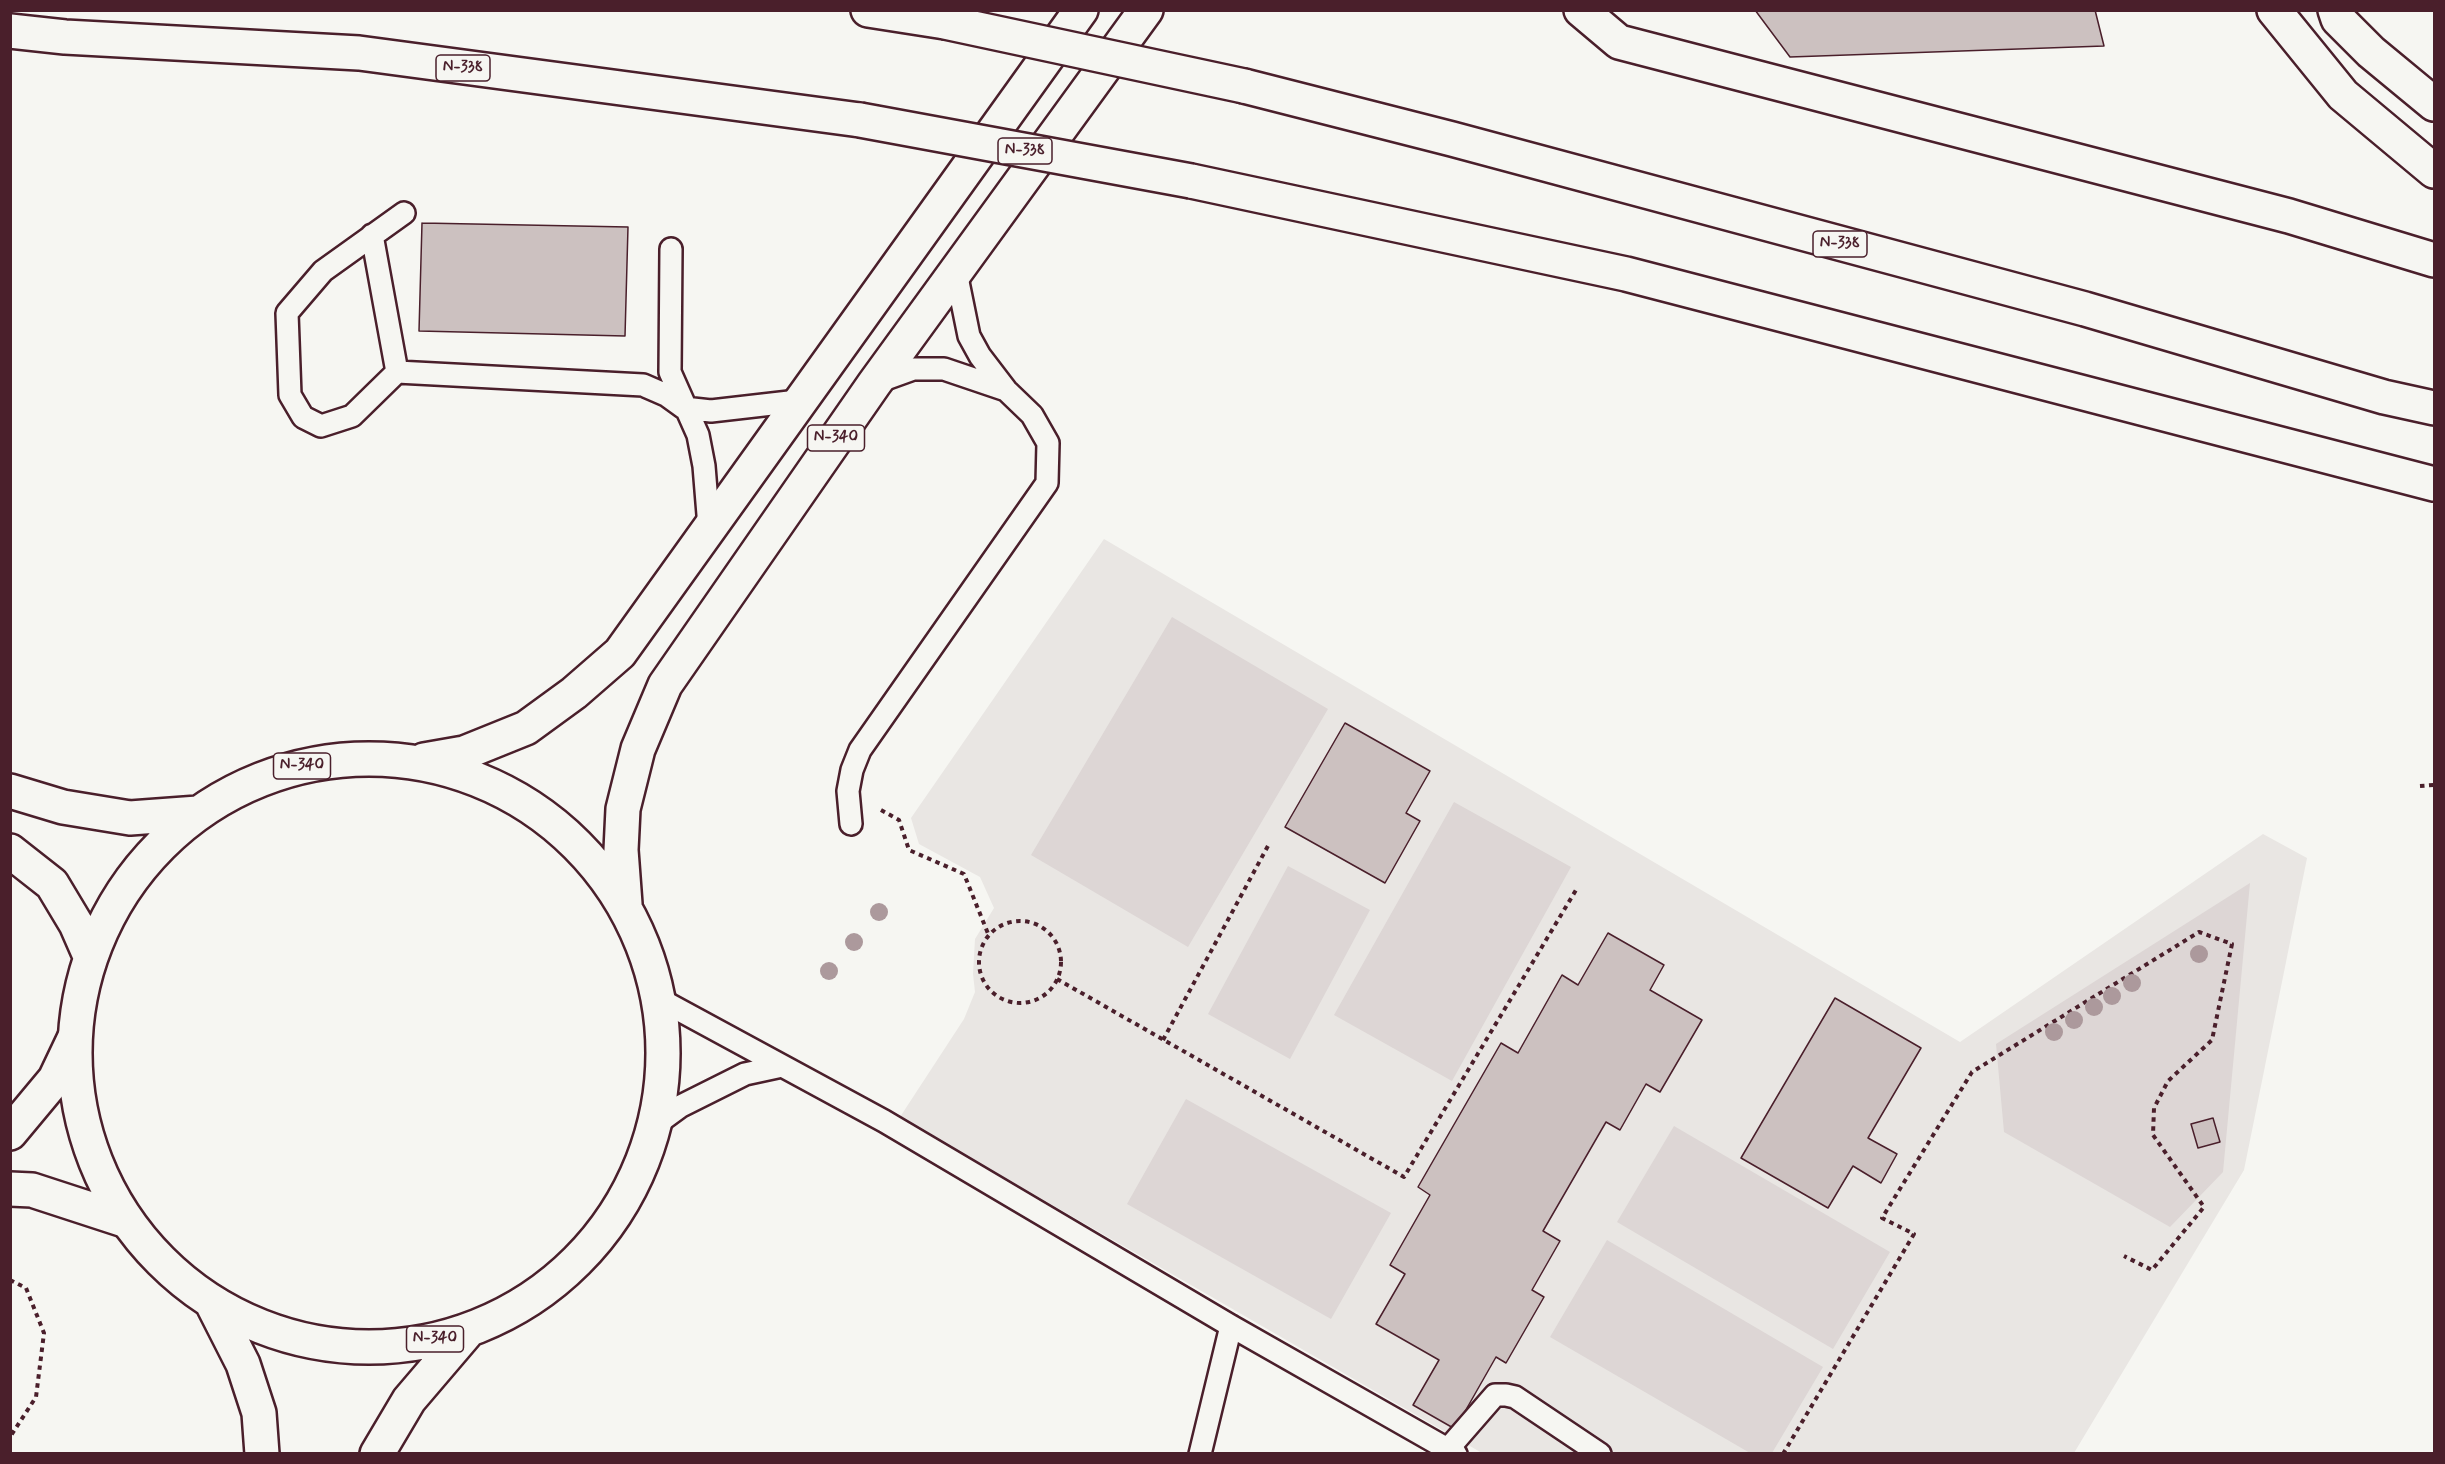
<!DOCTYPE html>
<html>
<head>
<meta charset="utf-8">
<style>
  body { margin:0 }
  #map { position:relative; width:2445px; height:1464px; overflow:hidden; background:#f6f6f2; font-family:Mynerve,sans-serif }
  canvas { display:block }
  .frame { position:absolute; inset:0; border:12px solid #4a1f2b; pointer-events:none }
</style>
</head>
<body>
<div id="map">
<canvas width="2445" height="1464"></canvas>
<div class="frame"></div>
</div>
<script>
const context = document.querySelector('canvas').getContext('2d');
context.lineJoin = 'round';
function fillPath(path, color) {
  context.fillStyle = color;
  context.fill(path, 'evenodd');
}
function shape(rows) {
  const path = new Path2D();
  for (const r of rows) {
    if (r.length === 3) {
      path.moveTo(r[0] + r[2], r[1]);
      path.arc(r[0], r[1], r[2], 0, 2 * Math.PI);
      continue;
    }
    path.moveTo(r[0], r[1]);
    for (let i = 2; i < r.length; i += 2) path.lineTo(r[i], r[i + 1]);
  }
  return path;
}
function trace(path, color, width, dash) {
  context.strokeStyle = color;
  context.lineWidth = width;
  context.lineCap = dash ? 'butt' : 'round';
  context.setLineDash(dash || []);
  context.stroke(path);
}
function label(font, color, halo, rows, align = 'center') {
  context.font = font + ' Mynerve,sans-serif';
  context.lineWidth = 4.5;
  context.setLineDash([]);
  context.textBaseline = 'middle';
  context.strokeStyle = halo;
  context.fillStyle = color;
  for (const [text, x, y, turn = 0] of rows) {
    context.save();
    context.translate(x, y);
    context.rotate((+turn || 0) * Math.PI / 180);
    context.textAlign = isNaN(turn) ? turn : align;
    if (halo) context.strokeText(text, 0, 0);
    context.fillText(text, 0, 0);
    context.restore();
  }
}
fillPath(shape([
  [1104,539,1960,1042,2263,834,2307,858,2244,1170,2074,1453,1482,1453,900,1117,964,1019,975,992,973,974,975,939,994,908,980,877,919,844,911,818]
]), '#e9e6e3');
fillPath(shape([
  [1172,617,1328,709,1188,947,1031,855],
  [1454,802,1571,867,1452,1081,1334,1015],
  [1288,866,1370,910,1290,1059,1208,1014],
  [2250,883,2223,1172,2170,1227,2004,1132,1996,1044],
  [1186,1099,1391,1213,1331,1319,1127,1204],
  [1674,1126,1890,1252,1833,1349,1617,1222],
  [1607,1240,1823,1367,1772,1453,1750,1453,1550,1337]
]), '#ddd6d5');
const building = shape([
  [1755,10,2095,10,2104,46,1790,57,1755,10],
  [422,223,628,227,625,336,419,331,422,223],
  [1345,723,1430,771,1406,813,1420,821,1385,883,1285,827,1345,723],
  [1608,933,1664,965,1650,990,1702,1020,1660,1092,1646,1084,1620,1130,1606,1122,1543,1231,1560,1241,1532,1290,1544,1297,1506,1363,1496,1357,1455,1429,1413,1405,1439,1360,1376,1324,1405,1274,1390,1265,1430,1195,1418,1187,1501,1043,1518,1053,1562,975,1578,985,1608,933],
  [1835,998,1921,1048,1868,1138,1897,1154,1881,1183,1853,1166,1828,1208,1741,1158,1835,998],
  [2213,1118,2220,1142,2198,1148,2191,1124,2213,1118]
]);
fillPath(building, '#ccc1c0');
trace(building, '#4a1f2b', 1.5);
const lane = shape([
  [404,213,323,271,287,313,290,395,303,417,321,426,352,416,397,372,643,385,666,395,684,408,711,411,798,401],
  [372,235,397,372],
  [671,249,670,372,698,435,704,466,709,527],
  [877,382,913,369,944,369,1006,390],
  [851,824,848,791,852,770,860,750,1047,483,1048,443,1032,415,1006,390,980,356,969,336,956,272],
  [659,999,884,1121,1231,1326,1456,1454],
  [655,1125,681,1106,745,1074,782,1066],
  [1200,1454,1231,1326],
  [1447,1454,1448,1449,1495,1395,1506,1395,1515,1397,1600,1454]
]);
const street = shape([
  [1581,10,1619,42,2289,216,2434,260],
  [2335,10,2338,19,2371,52,2434,104],
  [10,1133,55,1079,74,1039],
  [10,1189,32,1190,124,1220]
]);
const highway = shape([
  [868,10,945,22],
  [2274,10,2343,95,2434,171],
  [10,31,65,37,359,53,860,120],
  [1244,86,1452,139,2085,309,2384,397,2434,408],
  [1191,181,1626,274,2434,484],
  [369,1053,294],
  [424,760,464,753,526,728,574,693,620,653,1081,10],
  [10,791,63,807,130,818,198,813],
  [10,851,52,884,76,924,90,956],
  [625,904,621,850,623,809,638,749,665,685,874,384,1146,10],
  [213,1305,243,1364,259,1413,262,1454],
  [377,1454,409,1400,467,1332]
]);
trace(lane, '#4a1f2b', 26);
trace(street, '#4a1f2b', 38);
trace(highway, '#4a1f2b', 38);
trace(shape([
  [2420,786,2434,785],
  [881,810,899,820,909,850,964,874,989,936],
  [1020,962,41],
  [1057,979,1404,1177,1576,890],
  [1163,1040,1269,844],
  [10,1280,26,1288,44,1333,36,1397,10,1437],
  [1783,1454,1914,1234,1882,1218,1972,1072,2199,932,2232,944,2212,1040,2168,1081,2154,1108,2153,1135,2204,1207,2152,1270,2124,1256]
]), '#4a1f2b', 4, [4.5, 4.5]);
trace(lane, '#f6f6f2', 21);
trace(street, '#f6f6f2', 33);
trace(highway, '#f6f6f2', 33);
const highwayBridge = shape([
  [945,22,1244,86],
  [860,120,1191,181]
]);
trace(highwayBridge, '#4a1f2b', 38, []);
trace(highwayBridge, '#f6f6f2', 33);
context.fillStyle = '#ac999c';
for (const [x, y] of [
  [879,912],
  [854,942],
  [2199,954],
  [829,971],
  [2132,983],
  [2112,996],
  [2094,1007],
  [2074,1020],
  [2054,1032]
]) {
  context.beginPath();
  context.arc(x, y, 9, 0, 2 * Math.PI);
  context.fill();
}
for (const [x, y, w] of [
  [463,68,54],
  [1025,151,54],
  [1840,244,54],
  [836,438,57],
  [302,766,57],
  [435,1339,57]
]) {
  const box = new Path2D();
  box.roundRect(x - w / 2, y - 13, w, 26, 4.5);
  context.fillStyle = '#f6f6f2';
  context.fill(box);
  trace(box, '#4a1f2b', 1.5);
}
label('bold 16px', '#4a1f2b', null, [
  ["N-338",463,68],
  ["N-338",1025,151],
  ["N-338",1840,244],
  ["N-340",836,438],
  ["N-340",302,766],
  ["N-340",435,1339]
]);
</script>
</body>
</html>
